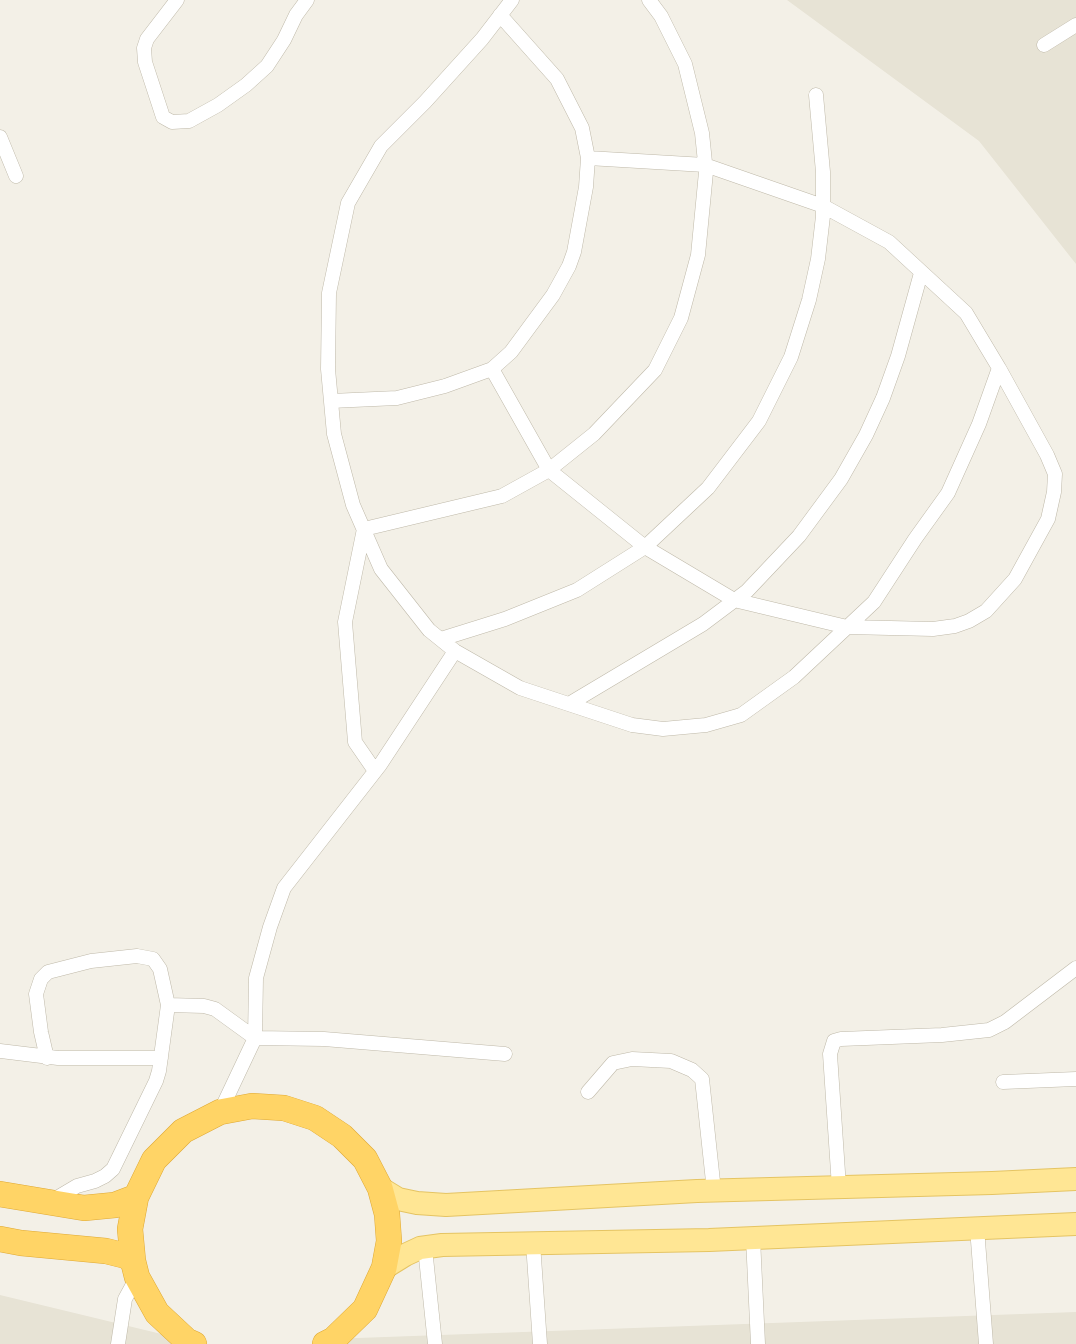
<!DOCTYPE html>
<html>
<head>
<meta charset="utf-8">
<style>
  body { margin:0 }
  canvas { display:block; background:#f3f0e7 }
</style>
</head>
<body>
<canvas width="1076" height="1344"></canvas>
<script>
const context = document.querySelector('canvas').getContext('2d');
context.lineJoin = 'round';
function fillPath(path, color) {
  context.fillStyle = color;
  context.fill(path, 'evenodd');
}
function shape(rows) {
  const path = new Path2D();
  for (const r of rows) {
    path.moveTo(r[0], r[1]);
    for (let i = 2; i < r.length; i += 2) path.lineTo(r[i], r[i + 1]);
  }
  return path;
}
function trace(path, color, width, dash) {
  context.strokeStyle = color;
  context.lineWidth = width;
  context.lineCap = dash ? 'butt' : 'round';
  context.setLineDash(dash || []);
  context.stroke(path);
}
fillPath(shape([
  [787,0,1076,0,1076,264,979,141],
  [0,1295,178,1338,178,1344,0,1344],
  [1076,1312,1076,1344,330,1344,330,1339]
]), '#e7e3d5');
const street = shape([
  [177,0,147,39,144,48,145,62,163,117,172,122,189,121,218,105,246,85,267,66,284,40,296,15,307,0],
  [512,0,482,39,425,102,381,146,348,203,329,293,328,369,334,434,353,505,381,569,429,630,455,651,520,688,632,725,663,729,706,725,741,715,794,677,874,602,915,539,948,493,979,424,999,368],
  [1044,45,1076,25],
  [0,137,16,176],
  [492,369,549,470,645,547,734,600,847,627,933,629,955,626,969,621,986,611,1015,579,1048,519,1054,492,1055,474,1047,455,999,368,966,313,889,242,823,206,705,165,588,158],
  [331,401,397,398,445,386,492,369,511,352,553,295,569,266,574,252,586,187,588,158,582,128,557,79,500,15],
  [441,639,505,619,577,590,645,547,708,488,759,421,791,357,809,300,818,259,823,216,823,172,816,95],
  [569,704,703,624,747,591,799,536,841,479,866,435,883,398,898,356,921,273],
  [375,771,355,742,345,622,364,529,502,496,549,470,594,434,655,370,681,318,698,255,706,172,702,133,685,64,661,16,649,0],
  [168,1005,204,1006,215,1009,255,1038,324,1039,505,1054],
  [0,1051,58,1058,161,1058],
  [47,1058,41,1032,36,994,41,979,48,972,91,961,137,956,153,959,160,969,168,1005,159,1071,156,1081,113,1169,105,1176,95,1181,77,1186,50,1202],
  [1003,1082,1076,1079],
  [588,1092,613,1063,632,1059,671,1061,692,1070,702,1079,714,1191],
  [220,1112,255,1038,256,978,270,927,284,888,380,765,455,651],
  [839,1187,830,1054,834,1041,841,1039,942,1035,989,1030,1005,1022,1076,968],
  [977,1228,986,1344],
  [753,1238,758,1344],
  [533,1243,540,1344],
  [425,1248,435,1344],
  [118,1344,125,1299,137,1277]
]);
const primary = shape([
  [380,1188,398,1199,417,1203,446,1205,697,1191,992,1183,1076,1179],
  [384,1268,405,1255,420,1248,442,1245,709,1240,1076,1224]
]);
const highway = shape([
  [0,1194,84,1208,115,1205,136,1197],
  [0,1239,21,1243,106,1251,126,1256,133,1261],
  [194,1344,187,1341,157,1313,137,1277,133,1261,130,1229,136,1197,154,1160,183,1131,220,1112,252,1106,284,1108,315,1118,342,1136,365,1159,380,1188,387,1214,389,1241,384,1268,365,1309,333,1340,325,1344]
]);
trace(street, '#bfb9a9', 15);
trace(primary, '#e5c463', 24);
trace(highway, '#dfa935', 26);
trace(street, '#fff', 14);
trace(primary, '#ffe694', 22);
trace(highway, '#ffd466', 25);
</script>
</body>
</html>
